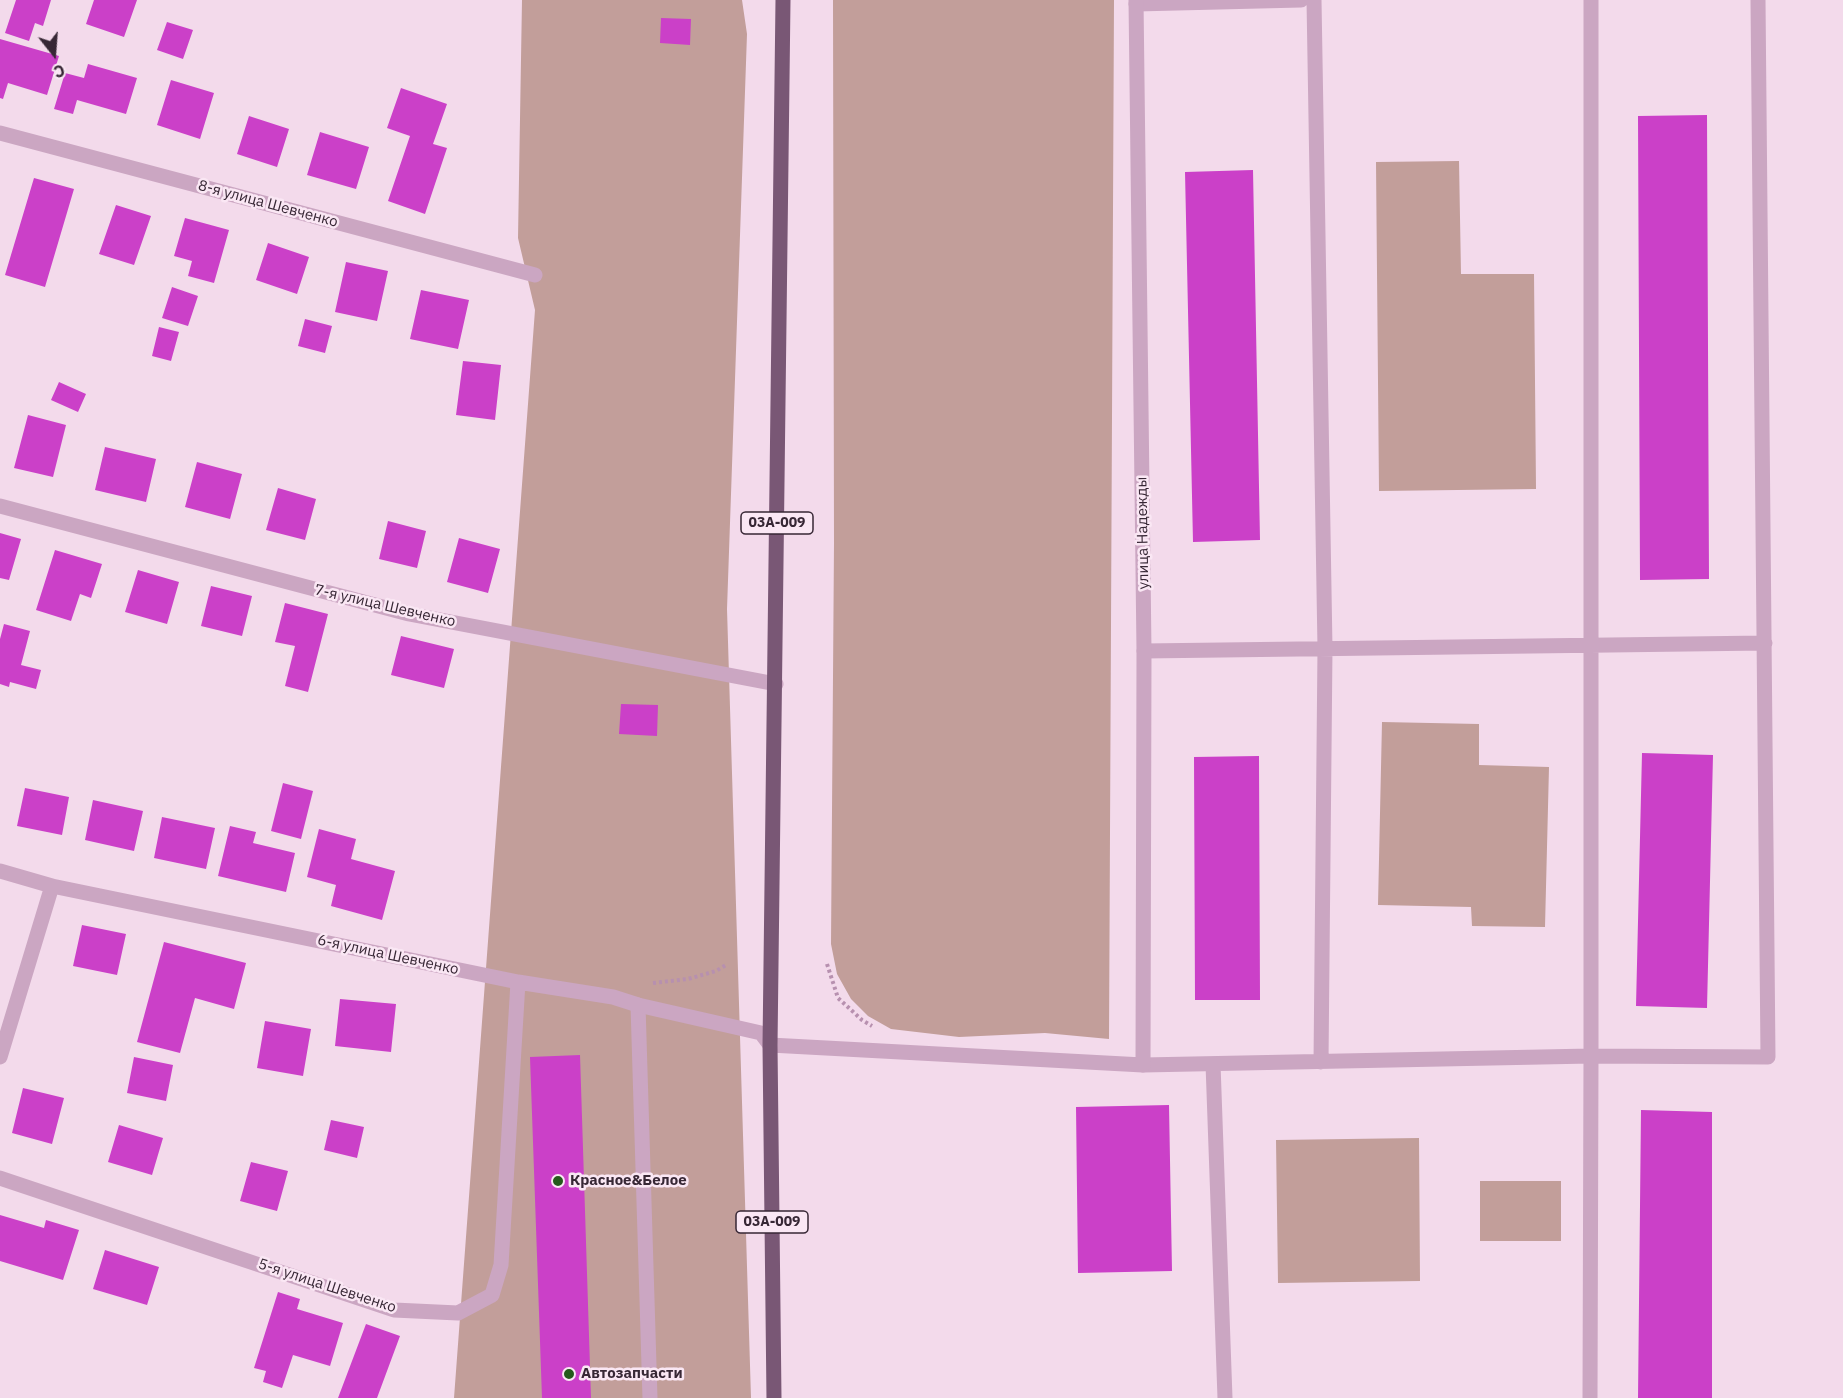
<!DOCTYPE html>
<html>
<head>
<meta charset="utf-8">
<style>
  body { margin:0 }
  #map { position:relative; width:1843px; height:1398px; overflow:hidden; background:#f3daeb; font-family:"IBM Plex Sans",sans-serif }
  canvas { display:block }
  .north { position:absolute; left:24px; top:24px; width:60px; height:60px; -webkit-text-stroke:4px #fae7f4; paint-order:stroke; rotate:163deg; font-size:16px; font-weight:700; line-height:24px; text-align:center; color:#372735 }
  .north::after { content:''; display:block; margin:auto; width:21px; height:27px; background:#372735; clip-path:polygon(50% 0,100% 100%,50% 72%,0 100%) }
</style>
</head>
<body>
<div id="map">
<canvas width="1843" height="1398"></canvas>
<div class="north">С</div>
</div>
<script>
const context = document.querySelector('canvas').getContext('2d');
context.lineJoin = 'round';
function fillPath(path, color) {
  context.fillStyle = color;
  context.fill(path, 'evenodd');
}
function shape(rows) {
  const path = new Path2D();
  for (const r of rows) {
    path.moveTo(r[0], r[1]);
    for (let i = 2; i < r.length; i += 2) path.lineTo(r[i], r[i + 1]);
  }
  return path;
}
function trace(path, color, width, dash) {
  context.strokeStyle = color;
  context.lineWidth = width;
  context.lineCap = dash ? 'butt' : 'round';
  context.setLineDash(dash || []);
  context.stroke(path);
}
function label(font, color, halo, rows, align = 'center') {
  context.font = font + ' "IBM Plex Sans",sans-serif';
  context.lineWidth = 5;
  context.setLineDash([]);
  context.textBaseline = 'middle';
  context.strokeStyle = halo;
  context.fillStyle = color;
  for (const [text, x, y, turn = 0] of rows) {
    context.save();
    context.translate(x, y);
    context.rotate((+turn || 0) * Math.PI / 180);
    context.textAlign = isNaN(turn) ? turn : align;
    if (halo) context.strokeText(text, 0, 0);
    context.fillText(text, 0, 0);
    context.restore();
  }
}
fillPath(shape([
  [522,0,742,0,747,34,727,609,751,1398,454,1398,535,310,518,238],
  [833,0,1114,0,1109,1039,1045,1033,959,1037,891,1029,868,1016,851,999,837,974,831,944,834,543],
  [1459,161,1461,274,1534,274,1536,489,1379,491,1376,162],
  [1382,722,1479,724,1479,765,1549,767,1545,927,1472,926,1471,907,1378,905],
  [1419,1138,1420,1281,1278,1283,1276,1140],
  [1480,1181,1561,1181,1561,1241,1480,1241]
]), '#c29e9a');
fillPath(shape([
  [16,0,51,0,43,26,35,23,29,41,5,33],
  [94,0,137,0,124,37,86,24],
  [661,18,691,19,690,45,660,43],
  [167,22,193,30,183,59,157,50],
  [0,39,59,56,47,95,8,83,3,99,0,98],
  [88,64,137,78,126,114,77,100,73,114,54,109,65,73,84,78],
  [171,80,214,93,200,139,157,125],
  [401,88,447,104,433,144,447,148,425,214,388,201,410,136,387,128],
  [1707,115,1709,579,1640,580,1638,116],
  [249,116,289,129,277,167,237,154],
  [320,132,369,147,356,189,307,175],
  [1253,170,1260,540,1193,542,1185,172],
  [34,178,74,189,45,287,5,275],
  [116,205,151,216,134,265,99,254],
  [185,218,229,230,214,283,188,276,192,261,174,256],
  [268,243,309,257,297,294,256,280],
  [346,262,388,271,377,321,335,312],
  [172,287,198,296,188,326,162,318],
  [421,290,469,300,458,349,410,339],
  [305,319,332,326,325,353,298,346],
  [159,327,179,332,171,361,152,356],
  [463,361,501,365,495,420,456,415],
  [59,382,86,394,78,412,51,400],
  [28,415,66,425,53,477,14,468],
  [105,447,156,459,146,502,95,490],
  [197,462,242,474,230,519,185,507],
  [278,488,316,499,305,540,266,530],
  [388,521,426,531,417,568,379,559],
  [0,533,21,539,9,580,0,578],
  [459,538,500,549,488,593,447,582],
  [55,550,102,564,91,598,80,594,71,621,36,610],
  [138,570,179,582,167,624,125,612],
  [211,586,252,596,242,636,201,626],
  [285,603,328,614,308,692,285,686,295,646,275,642],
  [4,624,30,631,21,665,41,670,36,689,10,682,9,687,0,684,0,639],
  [401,636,454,649,444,688,391,675],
  [621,704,658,705,657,736,619,734],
  [1642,753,1713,755,1707,1008,1636,1006],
  [1259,756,1260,1000,1195,1000,1194,757],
  [283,783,313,791,301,839,271,831],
  [25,788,69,797,62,835,17,826],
  [93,800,143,811,134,851,85,840],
  [162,817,215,828,206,869,154,858],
  [230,826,256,832,253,843,295,853,286,892,218,876],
  [319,829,356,839,351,859,395,871,382,920,331,906,336,885,307,877],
  [82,925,126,934,117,975,73,966],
  [164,942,246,963,234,1009,195,998,180,1053,137,1042],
  [340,999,396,1004,391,1052,335,1046],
  [265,1021,311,1029,303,1076,257,1068],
  [580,1055,591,1398,542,1398,530,1057],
  [134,1057,173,1065,166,1101,127,1093],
  [23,1088,64,1098,52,1144,12,1133],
  [1169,1105,1172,1271,1078,1273,1076,1107],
  [1641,1110,1712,1112,1712,1398,1638,1398],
  [331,1120,364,1127,357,1158,324,1150],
  [119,1125,163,1138,152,1175,108,1162],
  [251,1162,288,1171,277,1211,240,1201],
  [0,1215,44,1228,46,1220,79,1230,63,1280,0,1261],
  [105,1250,159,1267,147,1305,93,1289],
  [278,1292,300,1299,297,1309,343,1323,330,1366,293,1355,282,1388,263,1382,266,1371,254,1368],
  [366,1324,400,1336,377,1398,338,1398]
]), '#cb40c8');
trace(shape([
  [827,964,838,998,862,1020,872,1026],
  [653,983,688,979,716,971,726,965]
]), '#b790af', 4, [3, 3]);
trace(shape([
  [1314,0,1325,648,1321,1062],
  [1136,4,1301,0],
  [1144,651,1765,643],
  [638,1005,650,1398],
  [1213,1064,1225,1398],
  [1143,1065,1591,1056,1591,0],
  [1590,1398,1591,1056,1768,1057,1758,0]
]), '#cba6c2', 15);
trace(shape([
  [0,133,535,275],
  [0,506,409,614,776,684],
  [0,871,52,886,518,982,613,997,638,1005,761,1033,770,1045,1143,1065,1144,651,1136,0],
  [0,1057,52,886],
  [0,1178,394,1310,458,1313,492,1295,501,1265,518,982]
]), '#cba6c2', 15);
trace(shape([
  [774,1398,770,1045,783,0]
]), '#795775', 15);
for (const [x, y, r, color] of [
  [558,1181,6,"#245a1b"],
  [569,1374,6,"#245a1b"]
]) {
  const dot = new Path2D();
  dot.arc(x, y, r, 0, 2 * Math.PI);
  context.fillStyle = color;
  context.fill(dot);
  trace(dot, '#fae7f4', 2);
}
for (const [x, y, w] of [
  [777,523,72],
  [772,1222,72]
]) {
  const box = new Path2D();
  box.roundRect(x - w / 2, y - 11, w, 22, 4.5);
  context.fillStyle = '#fae7f4';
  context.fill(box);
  trace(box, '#372735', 1.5);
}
label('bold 14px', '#372735', null, [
  ["03А-009",777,523],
  ["03А-009",772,1222]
]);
label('15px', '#372735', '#fae7f4', [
  ["8-я улица Шевченко",268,204,15],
  ["улица Надежды",1143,533,-91],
  ["7-я улица Шевченко",385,606,13],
  ["6-я улица Шевченко",388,955,12],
  ["5-я улица Шевченко",327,1286,18]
]);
label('bold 15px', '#372735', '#fae7f4', [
  ["Красное&Белое",570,1181],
  ["Автозапчасти",581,1374]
], 'left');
</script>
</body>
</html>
